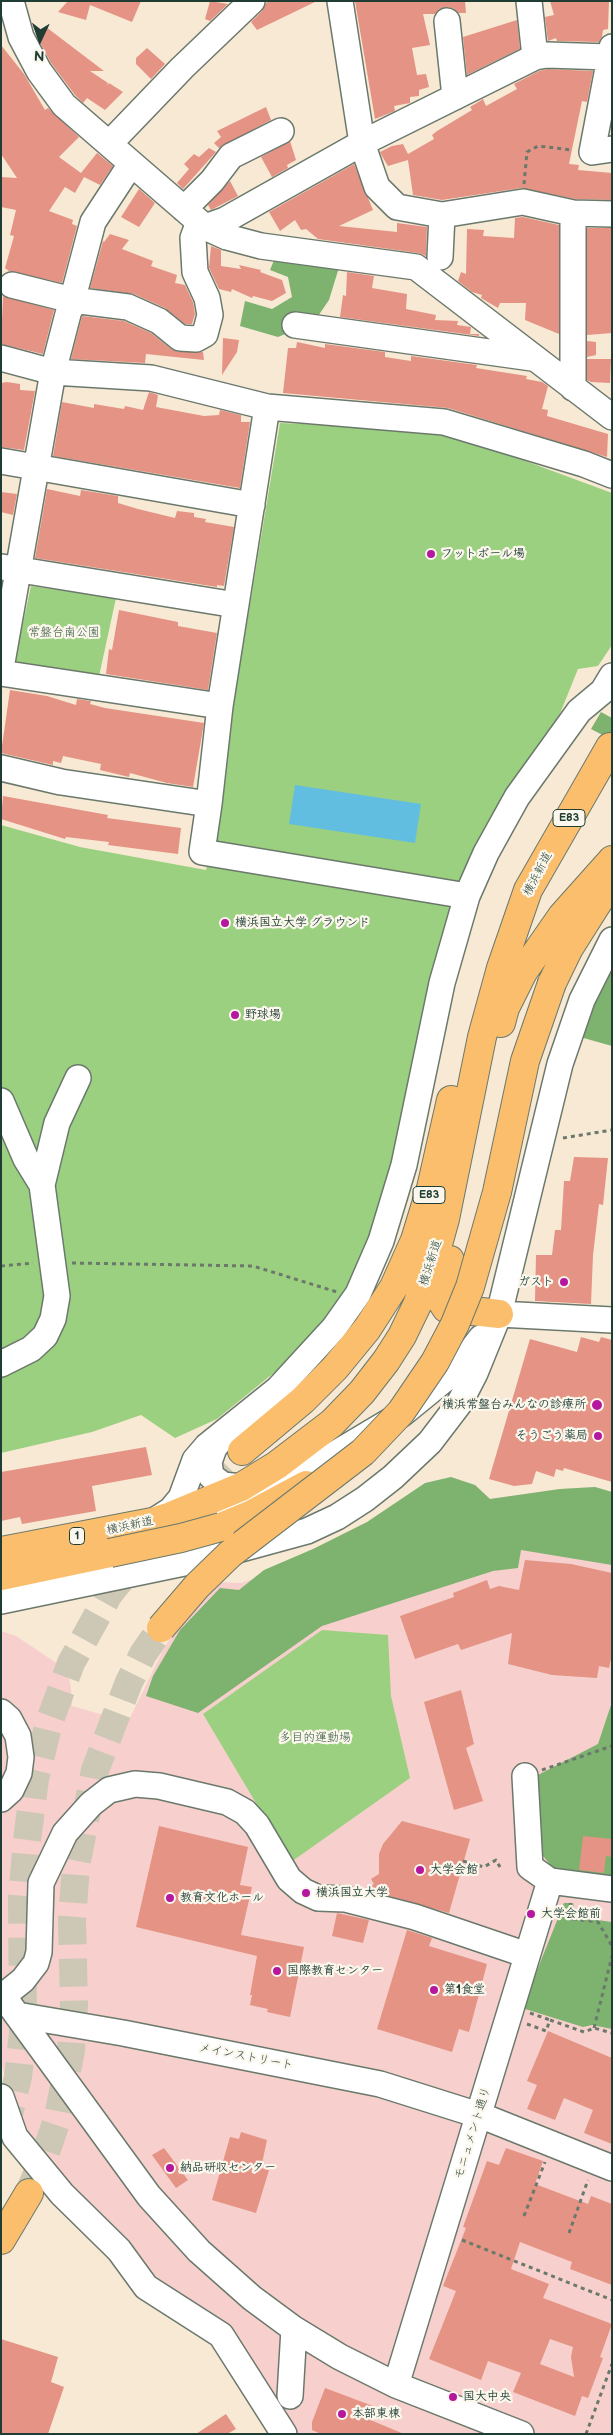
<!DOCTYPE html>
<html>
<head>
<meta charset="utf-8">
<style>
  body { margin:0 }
  #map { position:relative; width:613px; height:2435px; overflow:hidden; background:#f8e9d5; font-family:"Balsamiq Sans",sans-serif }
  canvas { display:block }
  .frame { position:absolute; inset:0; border:2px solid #1f3d34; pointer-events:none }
  .north { position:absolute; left:15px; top:15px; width:50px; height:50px; -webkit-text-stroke:4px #fbf7ec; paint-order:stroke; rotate:183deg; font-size:14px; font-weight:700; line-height:20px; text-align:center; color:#1f3d34 }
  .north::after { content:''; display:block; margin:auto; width:18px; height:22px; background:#1f3d34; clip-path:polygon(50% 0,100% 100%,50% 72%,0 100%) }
</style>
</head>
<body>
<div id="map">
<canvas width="613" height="2435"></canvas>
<div class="frame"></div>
<div class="north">N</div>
</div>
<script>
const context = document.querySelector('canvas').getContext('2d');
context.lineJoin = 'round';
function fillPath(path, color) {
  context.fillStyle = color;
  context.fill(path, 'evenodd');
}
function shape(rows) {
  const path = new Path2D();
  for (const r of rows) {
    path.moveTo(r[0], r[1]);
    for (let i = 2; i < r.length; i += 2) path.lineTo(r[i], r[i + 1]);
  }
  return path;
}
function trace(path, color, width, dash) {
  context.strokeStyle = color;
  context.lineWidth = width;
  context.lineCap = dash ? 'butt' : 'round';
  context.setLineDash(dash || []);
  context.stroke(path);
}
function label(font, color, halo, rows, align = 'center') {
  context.font = font + ' "Balsamiq Sans","Klee One",sans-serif';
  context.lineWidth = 4.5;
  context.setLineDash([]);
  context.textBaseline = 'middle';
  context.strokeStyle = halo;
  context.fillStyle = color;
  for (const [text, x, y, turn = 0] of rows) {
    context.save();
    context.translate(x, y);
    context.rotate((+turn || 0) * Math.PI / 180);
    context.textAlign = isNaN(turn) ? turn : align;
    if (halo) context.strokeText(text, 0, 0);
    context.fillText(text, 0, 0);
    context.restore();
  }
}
fillPath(shape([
  [475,1485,490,1499,560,1489,595,1487,612,1492,612,2434,293,2434,232,2328,153,2282,73,2196,23,2130,1,2063,1,1631,16,1636,67,1670,71,1687,72,1706,128,1722,165,1646,189,1612,218,1582,241,1583,334,1551]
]), '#f7d0cd');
fillPath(shape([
  [280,423,442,430,612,493,612,645,598,666,578,669,557,721,503,798,466,867,432,976,385,1196,374,1238,348,1287,325,1321,281,1367,217,1419,175,1438,141,1415,92,1432,1,1453,1,825,80,847,206,870],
  [31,586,116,598,98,681,13,669],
  [322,1630,388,1635,391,1696,410,1778,291,1862,203,1714]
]), '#9cd081');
fillPath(shape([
  [277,253,340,264,329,300,314,322,278,337,240,326,245,301,272,309,292,297,288,277,270,270],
  [601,712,612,718,612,740,591,729],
  [612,965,612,1046,580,1037,603,979],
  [451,1477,475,1485,490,1499,560,1489,595,1487,612,1492,612,1565,521,1550,518,1568,493,1571,322,1626,198,1713,146,1696,153,1676,180,1630,220,1588,239,1590,264,1570,313,1549,367,1522,425,1483],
  [612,1702,612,1880,557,1873,539,1851,536,1776,598,1744],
  [564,1903,573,1903,576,1917,612,1922,612,2029,592,2025,583,2027,522,2008]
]), '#7db26f');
fillPath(shape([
  [295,785,421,804,415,843,289,824]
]), '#62bee0');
fillPath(shape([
  [68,1,141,1,132,22,90,5,86,20,58,12],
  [210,1,228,4,210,21,205,19],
  [270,1,317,1,257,30,251,22,262,11,266,3],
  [355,1,465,1,466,13,459,13,453,8,446,7,439,9,435,14,423,14,430,45,412,48,417,75,426,74,429,87,419,90,419,96,410,97,410,103,394,106,395,111,375,119],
  [550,1,609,1,608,29,603,30,602,37,599,42,557,41,556,38,548,41,545,17,554,15],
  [517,20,520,49,467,75,463,37],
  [46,27,104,71,90,71,108,83,107,86,109,83,123,92,105,110,87,98,83,103,75,95,51,63,37,37],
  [1,45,24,74,45,110,48,108,79,137,59,157,81,173,97,153,113,166,100,185,84,177,75,193,65,187,49,211,73,220,72,224,77,226,62,283,9,271,5,268,14,236,10,235,16,210,1,207,1,177,17,178,1,154],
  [147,48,165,64,151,79,136,64,136,58],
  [548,69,593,71,587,102,582,101,569,164,579,165,578,170,612,173,612,200,575,199,521,188,442,200,413,195,408,160,388,166,382,156,380,152,392,146,403,144,408,154,434,139,432,135,437,131,472,110,470,107,480,101,483,99,486,106,517,89,514,84,539,71],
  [266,107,271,120,219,148,214,143,221,137,217,131],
  [290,141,296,160,287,165,288,168,272,177,261,157],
  [209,148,216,152,183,189,177,183,189,169,184,164,194,154,199,157],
  [354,164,373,210,339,226,397,232,397,223,427,227,426,256,418,253,318,239,306,229,301,230,295,220,280,231,269,212],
  [230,181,238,196,211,210,208,205],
  [139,189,155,203,139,227,121,217],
  [523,217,559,225,559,334,525,320,526,303,500,303,498,308,481,298,482,295,472,292,458,281,461,272,466,274,467,229,484,230,483,236,514,238,515,218],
  [587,228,612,228,612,333,587,335],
  [110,234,129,240,122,249,153,261,151,266,177,275,175,283,185,285,193,302,195,314,192,324,185,324,165,308,134,294,90,288,103,241,104,242],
  [211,246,221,250,221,266,241,269,239,265,261,270,260,272,282,280,286,293,272,301,253,296,252,298,232,289,231,292,219,289,209,268],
  [347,272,374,276,372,288,407,294,406,309,436,315,435,320,458,321,457,325,471,327,470,334,479,334,479,336,340,317,343,295,346,296],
  [3,296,54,310,43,354,1,344],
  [82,316,124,321,151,333,171,349,179,352,203,352,204,360,146,354,145,363,71,359],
  [223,338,239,340,237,352,222,375],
  [587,341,596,342,596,355,587,357],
  [297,342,325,348,325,344,385,352,385,357,411,361,411,356,477,365,476,368,527,376,526,379,542,382,548,386,542,409,548,410,547,416,608,434,607,457,448,408,283,393,288,348,296,348],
  [587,359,611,359,610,383,591,382,587,380],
  [7,382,20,384,20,390,35,391,24,450,1,447,1,383],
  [149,392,158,395,156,407,204,416,219,415,220,410,241,415,241,422,250,422,240,488,53,456,62,402,94,408,94,404,124,409,125,406,143,410],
  [47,489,80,496,81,490,118,496,118,503,138,509,175,518,177,511,194,513,194,517,206,519,205,522,234,527,224,586,217,585,217,587,35,558],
  [1,492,17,494,13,515,1,512],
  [119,610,178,622,178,626,217,633,208,690,106,674,109,649,112,650],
  [10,690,47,696,76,705,77,699,91,701,90,704,105,708,204,723,193,787,167,783,130,773,129,777,100,770,101,764,63,756,61,763,53,761,53,765,1,753],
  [3,796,108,815,107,818,181,828,178,854,108,845,109,842,66,837,65,839,1,819],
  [574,1157,608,1158,603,1205,599,1204,593,1255,591,1304,535,1301,536,1255,552,1255,555,1230,561,1230,564,1181,570,1181],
  [581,1337,599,1342,601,1337,612,1340,612,1482,564,1468,563,1471,556,1469,554,1477,536,1471,532,1484,514,1486,489,1479,530,1339,577,1352],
  [146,1447,152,1475,92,1486,96,1511,22,1524,20,1517,1,1521,1,1472],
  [525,1560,571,1564,612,1573,612,1655,609,1668,599,1666,597,1678,552,1675,508,1664,512,1633,461,1650,458,1644,415,1659,400,1616,454,1597,453,1593,487,1580,490,1589,499,1586,519,1590],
  [461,1690,474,1744,466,1748,483,1801,454,1810,424,1702],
  [402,1821,470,1839,449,1913,364,1889,374,1884,371,1879,379,1874,379,1854,383,1844],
  [159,1826,248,1847,240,1885,252,1887,241,1935,304,1947,290,2017,267,2012,268,2009,250,2005,252,1995,250,1995,257,1956,136,1927],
  [583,1836,612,1839,612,1857,606,1856,604,1873,579,1870],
  [337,1913,369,1920,363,1943,332,1936],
  [407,1930,432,1938,429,1946,487,1964,469,2032,459,2029,452,2052,377,2029],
  [548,2031,612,2058,612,2144,584,2133,593,2110,564,2098,555,2120,527,2109,537,2085,527,2081],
  [241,2132,267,2140,261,2168,269,2170,256,2213,212,2200,230,2137,239,2139],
  [164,2148,188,2180,176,2188,152,2155],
  [506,2148,543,2161,535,2184,588,2204,591,2196,612,2204,612,2285,570,2269,572,2262,520,2242,511,2269,549,2284,543,2298,612,2324,600,2357,603,2358,588,2398,582,2396,575,2416,513,2392,521,2373,488,2361,481,2380,429,2359,456,2291,443,2286,466,2228,463,2227,487,2161,499,2165],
  [550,2339,573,2347,571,2357,574,2377,540,2364],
  [1,2339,58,2357,51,2382,64,2387,48,2434,1,2434],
  [325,2388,373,2406,368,2419,404,2434,321,2434,312,2430,312,2422],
  [226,2414,236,2429,227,2434,196,2434]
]), '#e49384');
trace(shape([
  [177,1515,242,1451],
  [2,2131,10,2110,18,2077,23,2033,22,1899,27,1840,35,1779,49,1723,71,1663,109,1594,135,1562],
  [30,2190,45,2155,58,2117,71,2050,74,2005,72,1920,76,1866,95,1770,129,1682,143,1654,161,1628]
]), '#cdc7b5', 28, [28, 14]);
const minor = shape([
  [11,1,21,37,39,71,64,105,205,227,227,237,261,246,416,267,612,417],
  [340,1,362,143,377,187,397,207,442,215,523,202,573,213,612,214],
  [529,1,535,57],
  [447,21,455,97],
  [612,47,592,152,612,149],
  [109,144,182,68,252,1],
  [184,209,212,181,231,156,281,131],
  [573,213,573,388],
  [205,227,225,220,362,143,535,57,547,55,609,57],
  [440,257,442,215],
  [12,285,72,300,128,307,159,321,180,338,196,339,205,334,210,315,207,298,195,272,193,238,199,222],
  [70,309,93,222,131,164],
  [295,325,532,358],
  [1,358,53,372,151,378,267,407,444,422,584,464,612,475],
  [1,461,252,505],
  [2,567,236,605],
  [1,668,53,372,68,314],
  [1,673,220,706],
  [1,768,61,782,209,804,220,706,267,407],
  [209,804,202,852,467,896],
  [1,1101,26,1159,42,1185],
  [499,1314,612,1320],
  [1,1364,31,1349,45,1336,53,1319,57,1296,42,1185,57,1123,78,1078],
  [222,1438,214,1448,209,1462,211,1476,223,1485,241,1487],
  [195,1517,232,1506,286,1483,402,1414,456,1370,481,1338],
  [157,1519,171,1510,181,1498,195,1460,207,1446,278,1389,334,1328,358,1294,381,1241,404,1165,442,983,467,896,486,853,517,797,579,711,603,691,612,676],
  [1,1601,208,1558,307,1531,337,1517,365,1499,393,1477,430,1442,459,1404,475,1373,499,1314,560,1064,582,1000,612,940],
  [1,1712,9,1719,18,1736,21,1757,19,1773,11,1790,1,1799],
  [525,1776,530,1867,550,1881,612,1889],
  [1,1993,149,2196,199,2251,252,2298,294,2329,340,2357,396,2385,521,2434],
  [3,1996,23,1980,36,1963,39,1952,41,1883,65,1833,91,1804,109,1790,135,1784,159,1786,227,1802,245,1812,257,1825,289,1879,303,1891,318,1898,345,1899,415,1917,527,1955],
  [17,2015,123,2033,380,2084,472,2113],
  [1,2097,15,2137,62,2194,119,2250,146,2287,221,2335,284,2434],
  [487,2118,612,2168],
  [396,2385,550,1881],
  [290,2396,294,2329]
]);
const highway = shape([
  [552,983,569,948,612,880],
  [501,1023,505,1008,523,972,562,916,612,860],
  [450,1260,441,1292,441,1300,446,1308,499,1314],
  [242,1451,303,1400,335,1368,367,1329,394,1287,415,1240,431,1188,451,1100],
  [221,1527,250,1515,306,1485],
  [1,1551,152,1522,171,1516,241,1487,277,1465,332,1423,362,1392,386,1361,402,1336,417,1305,432,1266,445,1219,482,1037,501,968,528,890,610,747],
  [1,1576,110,1553],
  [1,2240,29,2193]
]);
trace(minor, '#6b796c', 28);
trace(highway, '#6b796c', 30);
trace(shape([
  [524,184,527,152,538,146,572,150],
  [563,1138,612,1130],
  [72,1263,253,1266,337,1292],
  [1,1266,33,1263],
  [542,1770,612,1746],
  [463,1861,484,1867,496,1860,500,1867],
  [570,1903,573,1919,598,1922,612,1946],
  [530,2013,550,2020],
  [527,2024,546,2031,550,2020,584,2032,594,2028,612,2033],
  [594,2028,612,1956],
  [524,2216,545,2162],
  [569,2233,588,2180],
  [462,2240,612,2300],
  [586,2434,612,2364]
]), '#6b796c', 3, [4, 4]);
trace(minor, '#fff', 25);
trace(highway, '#fabe6d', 28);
const highwayBridge = shape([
  [110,1553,181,1538,221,1527],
  [161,1628,197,1586,230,1554,363,1452,401,1412,435,1362,455,1324,470,1287,497,1192,525,1061,552,983]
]);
trace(highwayBridge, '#6b796c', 30, []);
trace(highwayBridge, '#fabe6d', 28);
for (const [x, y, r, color] of [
  [431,554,5,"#b5179e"],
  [225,923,5,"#b5179e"],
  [235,1015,5,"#b5179e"],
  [564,1282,5,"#b5179e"],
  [597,1405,6,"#b5179e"],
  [598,1436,5,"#b5179e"],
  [420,1870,5,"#b5179e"],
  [306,1893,5,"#b5179e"],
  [170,1898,5,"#b5179e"],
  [531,1914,5,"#b5179e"],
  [277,1971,5,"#b5179e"],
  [434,1990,5,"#b5179e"],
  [170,2168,5,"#b5179e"],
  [453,2397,5,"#b5179e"],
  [342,2414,5,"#b5179e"]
]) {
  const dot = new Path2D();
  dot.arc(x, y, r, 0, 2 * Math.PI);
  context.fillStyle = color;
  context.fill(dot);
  trace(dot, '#fbf7ec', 2);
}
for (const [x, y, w] of [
  [569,818,32],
  [429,1195,32],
  [77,1536,15]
]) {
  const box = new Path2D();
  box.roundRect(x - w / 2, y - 8.5, w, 17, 4);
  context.fillStyle = '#fbf7ec';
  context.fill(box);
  trace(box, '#1f3d34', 1);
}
label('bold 11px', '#1f3d34', null, [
  ["E83",569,818],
  ["E83",429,1195],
  ["1",77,1536]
]);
label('bold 12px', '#1f3d34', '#fbf7ec', [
  ["フットボール場",441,554],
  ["横浜国立大学 グラウンド",235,923],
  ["野球場",245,1015],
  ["ガスト",554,1282,"right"],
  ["横浜常盤台みんなの診療所",586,1405,"right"],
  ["そうごう薬局",588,1436,"right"],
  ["大学会館",430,1870],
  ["横浜国立大学",316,1893],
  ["教育文化ホール",180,1898],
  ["大学会館前",541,1914],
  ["国際教育センター",287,1971],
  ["第1食堂",444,1990],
  ["納品研収センター",180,2168],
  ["国大中央",463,2397],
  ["本部東棟",352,2414]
], 'left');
label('12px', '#385a43', '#fbf7ec', [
  ["常盤台南公園",64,633],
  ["多目的運動場",315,1738]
]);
label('12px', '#1f3d34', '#fbf7ec', [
  ["横浜新道",538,874,-62],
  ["横浜新道",431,1263,-72],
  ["横浜新道",130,1526,-12],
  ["メインストリート",246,2057,11],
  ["モニュメント通り",473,2133,-73]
]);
</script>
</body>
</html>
